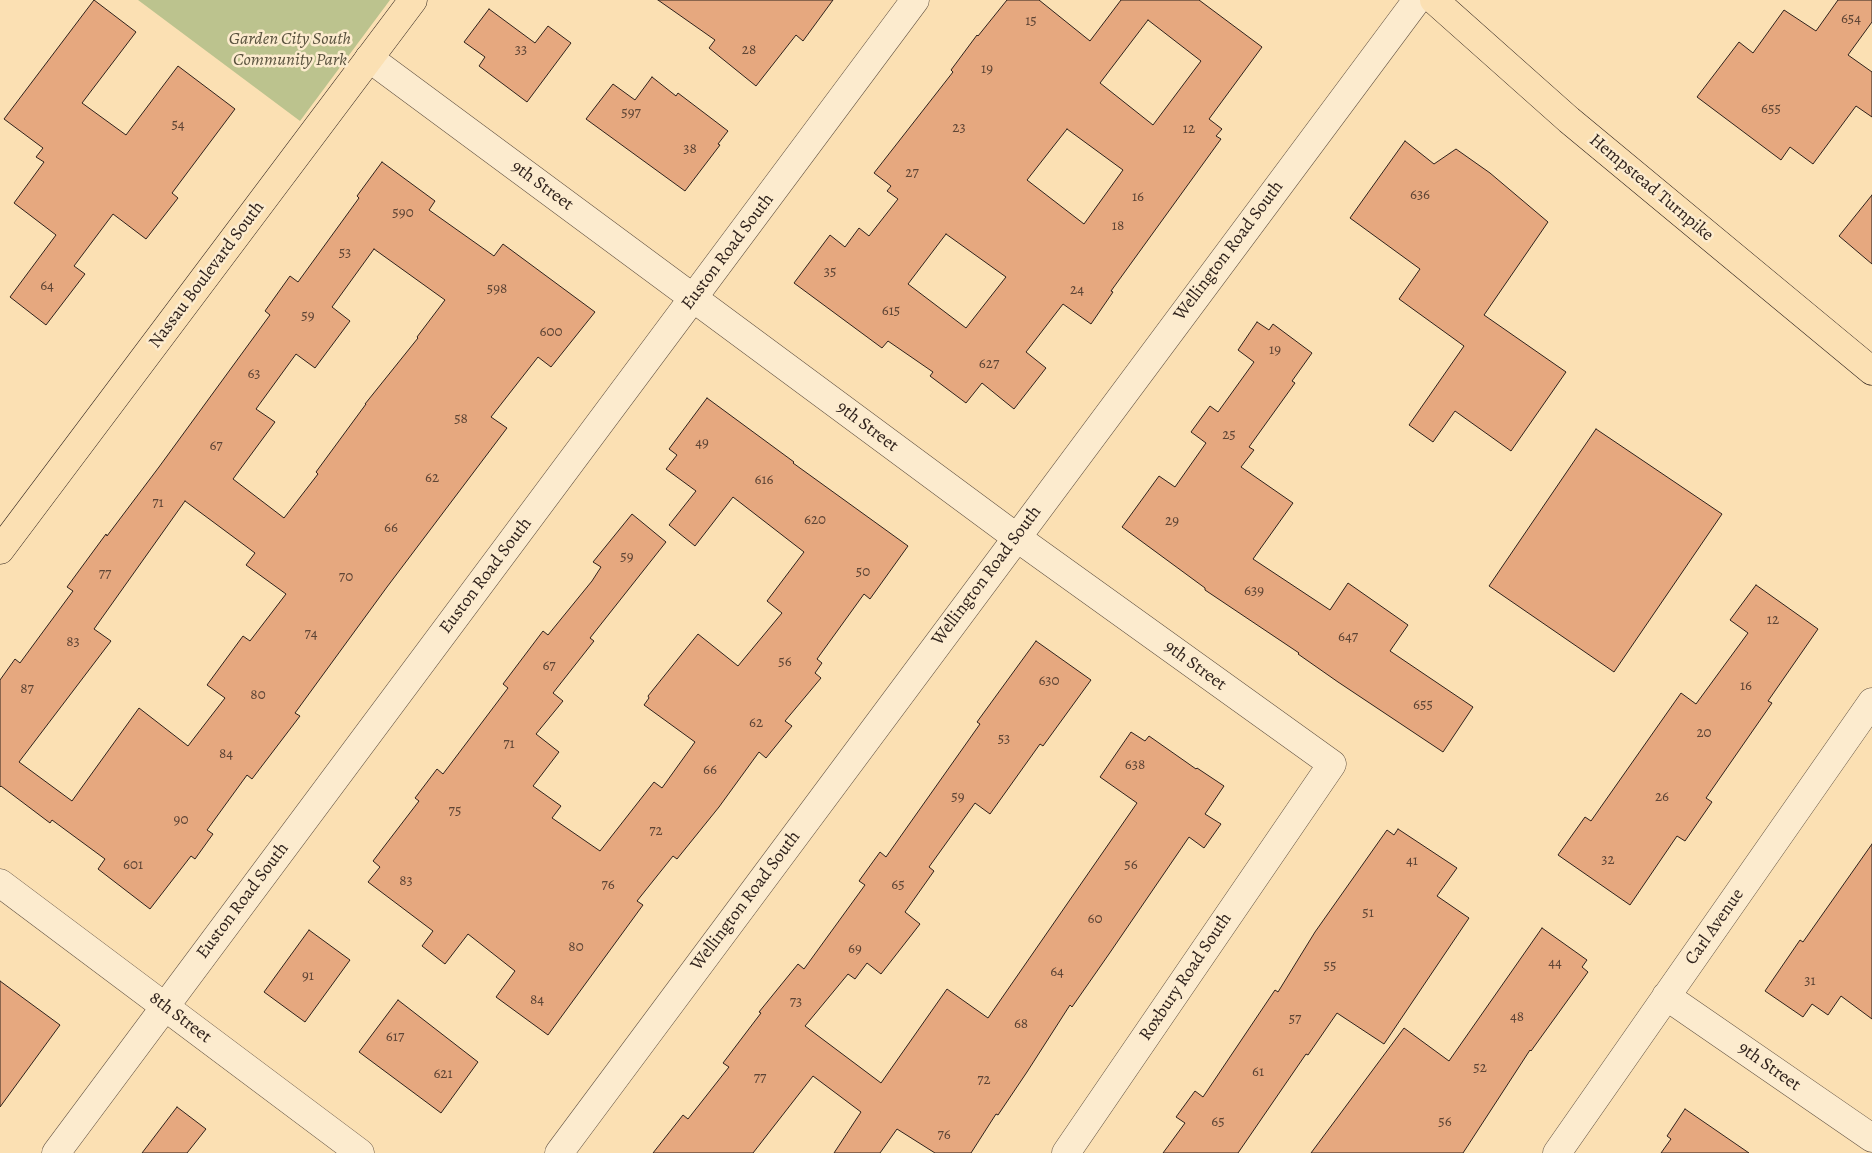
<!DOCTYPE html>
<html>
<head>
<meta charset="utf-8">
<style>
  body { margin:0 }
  canvas { display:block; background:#fbe0b3 }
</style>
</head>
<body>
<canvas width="1872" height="1153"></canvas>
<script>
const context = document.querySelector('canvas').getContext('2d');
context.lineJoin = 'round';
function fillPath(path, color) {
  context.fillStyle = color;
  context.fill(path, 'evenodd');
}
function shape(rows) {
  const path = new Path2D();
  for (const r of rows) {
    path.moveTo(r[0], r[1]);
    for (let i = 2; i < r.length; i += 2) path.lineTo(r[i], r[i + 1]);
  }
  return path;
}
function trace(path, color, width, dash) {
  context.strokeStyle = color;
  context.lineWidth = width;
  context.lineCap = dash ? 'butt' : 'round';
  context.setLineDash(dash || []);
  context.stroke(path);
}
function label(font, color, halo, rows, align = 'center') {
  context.font = font + ' Alegreya,serif';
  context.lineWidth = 5;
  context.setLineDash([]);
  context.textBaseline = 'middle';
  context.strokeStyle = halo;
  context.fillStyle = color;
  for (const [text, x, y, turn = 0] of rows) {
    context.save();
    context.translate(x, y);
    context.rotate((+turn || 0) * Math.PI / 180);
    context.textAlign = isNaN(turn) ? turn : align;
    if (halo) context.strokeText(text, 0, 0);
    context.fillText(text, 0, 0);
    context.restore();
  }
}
fillPath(shape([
  [138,0,390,0,300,121]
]), '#bcc38e');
const building = shape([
  [94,0,136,32,82,103,126,135,178,66,235,109,172,193,178,198,146,239,113,214,74,266,85,274,46,325,10,297,56,235,14,203,44,162,36,157,43,148,4,119,94,0],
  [658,0,833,0,803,41,796,35,756,86,709,48,715,40,658,0],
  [1007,0,1039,0,1090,41,1121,0,1199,0,1262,47,1209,119,1222,129,1216,136,1221,139,1111,291,1113,292,1091,324,1063,304,1026,352,1046,368,1014,409,982,383,966,403,930,376,933,372,888,341,882,348,794,283,830,235,845,247,859,228,869,236,898,199,887,191,891,186,874,173,953,72,951,70,977,35,978,36,1007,0],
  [1148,20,1201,61,1153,125,1100,83,1148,20],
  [1067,129,1123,170,1084,224,1027,180,1067,129],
  [946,234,1006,277,966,328,908,284,946,234],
  [1838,0,1872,0,1872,22,1848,55,1872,72,1872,117,1856,106,1813,164,1790,147,1781,160,1697,97,1739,42,1753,53,1784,10,1816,31,1838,0],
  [489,9,535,43,548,26,571,43,527,102,479,66,485,57,464,42,489,9],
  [652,77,676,96,678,93,728,131,718,144,720,145,685,191,586,119,613,84,635,100,652,77],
  [1405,141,1434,164,1456,149,1490,173,1548,222,1484,315,1566,372,1511,451,1455,411,1433,442,1409,425,1464,346,1399,299,1420,269,1350,218,1405,141],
  [382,162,435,201,429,210,494,256,503,244,595,312,551,367,538,357,491,417,507,428,387,587,295,713,300,716,252,779,247,775,207,830,213,834,195,859,191,856,150,909,98,869,105,859,52,820,50,823,1,786,0,787,0,680,15,659,20,663,73,591,67,587,106,534,107,536,159,467,270,315,265,311,290,276,298,282,359,198,357,196,382,162],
  [374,249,445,300,417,337,418,338,365,404,366,404,316,472,318,474,284,518,233,479,275,422,256,409,296,354,315,368,350,321,332,307,374,249],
  [185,501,255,553,246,565,286,594,250,641,243,636,207,685,225,698,188,746,139,708,72,801,19,762,111,641,94,629,185,501],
  [1872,195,1872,264,1839,236,1872,195],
  [1257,322,1269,330,1273,324,1312,353,1292,381,1295,383,1249,447,1254,450,1241,467,1293,503,1253,559,1330,610,1348,583,1408,625,1390,651,1473,707,1443,752,1338,682,1298,654,1299,653,1205,590,1205,588,1122,527,1159,476,1175,487,1206,443,1191,432,1210,406,1218,412,1254,362,1238,350,1257,322],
  [707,398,794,462,793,463,908,546,870,599,864,594,817,659,822,663,815,673,821,678,785,721,792,726,766,758,759,752,719,807,677,859,673,856,637,901,643,905,548,1035,496,997,515,971,468,934,445,964,422,946,433,931,368,882,380,867,373,861,419,801,415,798,437,769,443,774,508,688,503,684,543,631,548,635,592,581,601,567,593,562,632,514,666,542,590,638,594,641,553,693,563,701,536,734,559,752,533,786,561,806,552,818,600,851,654,782,662,788,695,742,644,705,649,698,648,696,698,634,738,666,782,613,767,601,804,552,733,497,695,546,669,525,696,491,666,469,677,455,669,449,707,398],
  [1596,429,1722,514,1614,672,1489,586,1596,429],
  [1756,585,1818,629,1768,701,1772,703,1706,798,1712,802,1685,841,1677,836,1630,905,1558,855,1585,817,1591,821,1681,693,1696,704,1748,633,1730,620,1756,585],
  [1036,641,1091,680,1043,746,1040,744,990,814,975,803,929,867,934,871,905,912,920,924,881,974,867,963,855,979,848,974,805,1026,881,1083,947,989,988,1018,1137,803,1100,777,1131,732,1145,741,1149,736,1196,769,1197,768,1224,786,1205,814,1221,824,1204,848,1189,837,1109,954,1072,1007,1070,1005,1027,1072,998,1115,996,1114,971,1153,935,1153,897,1129,880,1153,834,1153,861,1112,813,1076,753,1153,653,1153,683,1115,688,1119,729,1067,723,1063,761,1013,759,1012,798,964,804,969,865,885,859,881,880,852,886,857,980,724,977,722,1036,641],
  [1398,829,1457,868,1437,896,1469,918,1384,1044,1337,1013,1308,1055,1306,1054,1238,1153,1163,1153,1185,1123,1176,1117,1195,1091,1203,1097,1275,990,1278,992,1315,932,1387,830,1394,835,1398,829],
  [1872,844,1872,1019,1841,996,1828,1015,1812,1004,1803,1017,1765,991,1800,940,1803,942,1872,844],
  [1542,928,1587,960,1582,967,1588,972,1531,1051,1530,1050,1463,1153,1311,1153,1404,1028,1449,1061,1542,928],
  [309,930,350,960,305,1022,264,992,309,930],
  [0,981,60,1025,0,1107,0,981],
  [398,1000,478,1062,441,1113,359,1052,398,1000],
  [177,1107,206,1129,187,1153,142,1153,177,1107],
  [1685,1109,1749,1153,1661,1153,1671,1139,1667,1136,1685,1109]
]);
fillPath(building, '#e6a87f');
trace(building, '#2f221c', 1);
const minor = shape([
  [369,58,1016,537,1332,764,1066,1153],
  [0,883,360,1153],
  [1666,996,1872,1138],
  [56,1153,915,0],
  [559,1153,1417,0],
  [1557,1153,1872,702]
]);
const major = shape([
  [1434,0,1569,120,1872,371],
  [0,550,413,0]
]);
trace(minor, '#625242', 29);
trace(major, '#2f221c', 29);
trace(minor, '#fcebce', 28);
trace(major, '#fbe0b3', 28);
label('15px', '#5d4435', null, [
  ["654",1851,19],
  ["15",1031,21],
  ["33",521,50],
  ["28",749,50],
  ["19",987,69],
  ["655",1771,109],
  ["597",631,113],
  ["54",178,125],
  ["23",959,128],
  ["12",1189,129],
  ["38",690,149],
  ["27",912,173],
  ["636",1420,195],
  ["16",1138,197],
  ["590",403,213],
  ["18",1118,226],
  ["53",345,253],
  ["35",830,272],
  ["64",47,286],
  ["598",497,289],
  ["24",1077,290],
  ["615",891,311],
  ["59",308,316],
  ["600",551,332],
  ["19",1275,350],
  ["627",989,364],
  ["63",254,374],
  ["58",461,419],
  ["25",1229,435],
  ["49",702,443],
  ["67",216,446],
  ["62",432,478],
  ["616",764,480],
  ["71",158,503],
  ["620",815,520],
  ["29",1172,521],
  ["66",391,528],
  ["59",627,557],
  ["50",863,572],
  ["77",105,574],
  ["70",346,577],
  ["639",1254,591],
  ["12",1773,620],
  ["74",311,634],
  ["647",1348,637],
  ["83",73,642],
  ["56",785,662],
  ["67",549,666],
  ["630",1049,681],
  ["16",1746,686],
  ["87",27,689],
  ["80",258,695],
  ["655",1423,705],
  ["62",756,723],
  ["20",1704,733],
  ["53",1004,739],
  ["71",509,744],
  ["84",226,754],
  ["638",1135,765],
  ["66",710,770],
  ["59",958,797],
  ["26",1662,797],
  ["75",455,811],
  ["90",181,820],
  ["72",656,831],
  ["32",1608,860],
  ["41",1412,861],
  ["601",133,865],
  ["56",1131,865],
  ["83",406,881],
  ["76",608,885],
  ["65",898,885],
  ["51",1368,913],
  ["60",1095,919],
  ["80",576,947],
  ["69",855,949],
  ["44",1555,963],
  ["55",1330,966],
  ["64",1057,972],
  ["91",308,976],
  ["31",1810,981],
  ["84",537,1000],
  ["73",796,1002],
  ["48",1517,1017],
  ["57",1295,1019],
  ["68",1021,1024],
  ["617",395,1037],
  ["52",1480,1068],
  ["61",1258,1072],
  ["621",443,1074],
  ["77",760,1078],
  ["72",984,1080],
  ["65",1218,1122],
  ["56",1445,1122],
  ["76",944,1135]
]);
label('italic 18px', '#59523e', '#fcebce', [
  ["Garden City South",290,40],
  ["Community Park",290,61]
]);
label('18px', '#2f221c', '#fcebce', [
  ["9th Street",542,186,36],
  ["Hempstead Turnpike",1651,188,40],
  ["Wellington Road South",1229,251,-53],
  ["Euston Road South",728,252,-53],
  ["Nassau Boulevard South",207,275,-53],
  ["9th Street",867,427,37],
  ["Euston Road South",486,576,-53],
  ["Wellington Road South",987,576,-53],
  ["9th Street",1195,666,36],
  ["Euston Road South",243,901,-53],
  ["Wellington Road South",746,901,-53],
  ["Carl Avenue",1715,927,-55],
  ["Roxbury Road South",1186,977,-56],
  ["8th Street",180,1018,37],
  ["9th Street",1769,1067,35]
]);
</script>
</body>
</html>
